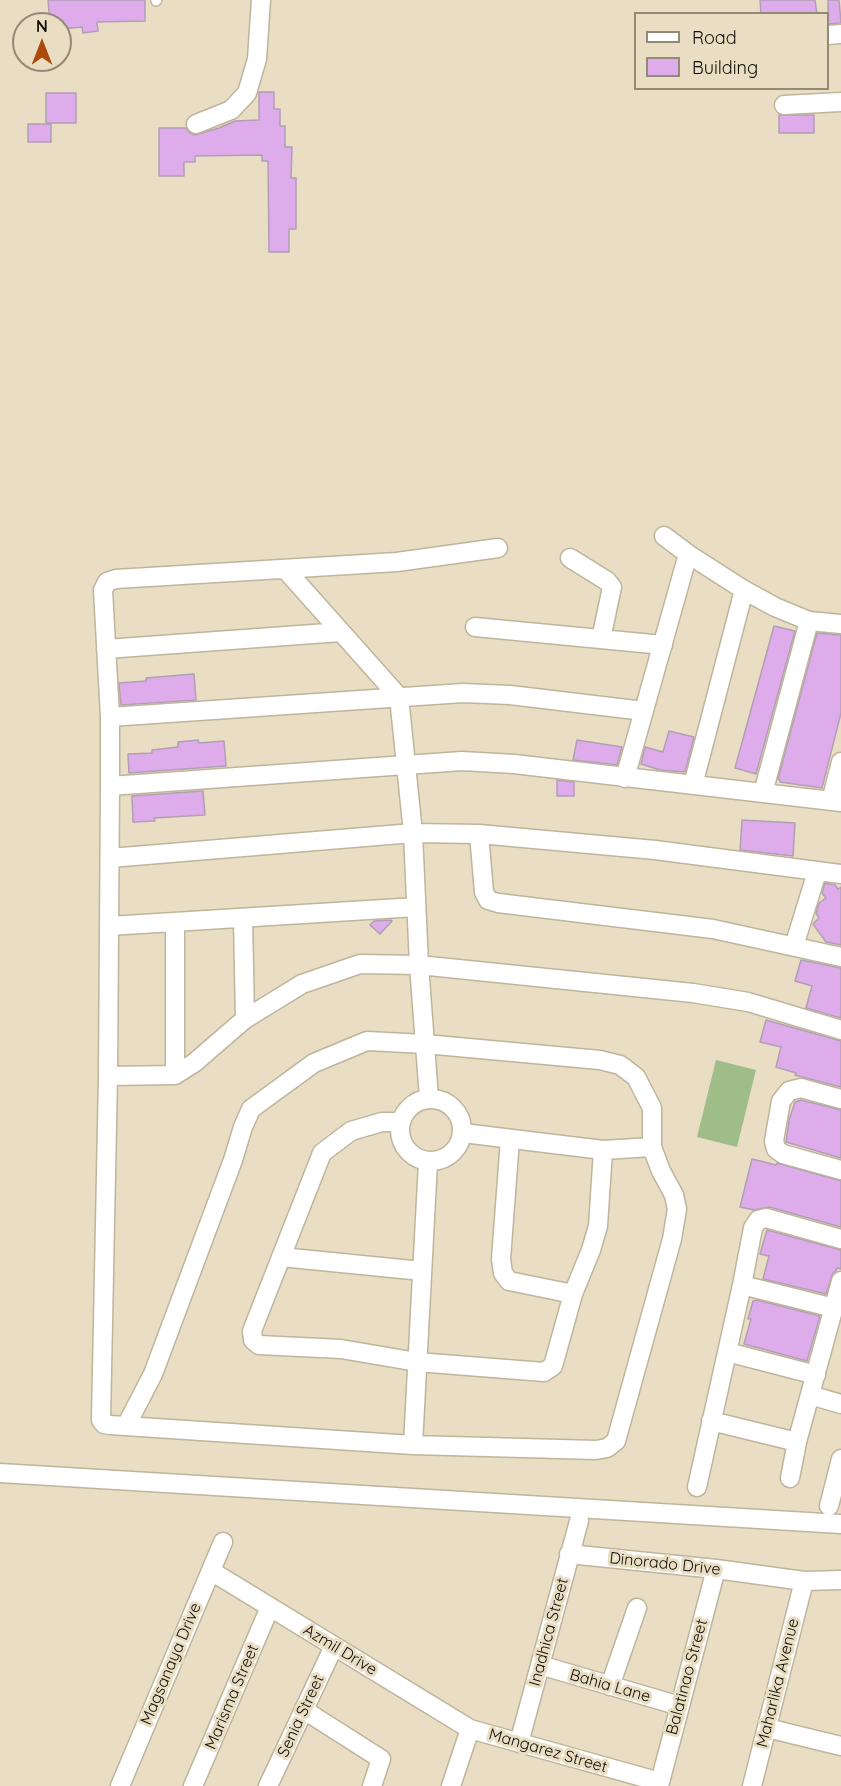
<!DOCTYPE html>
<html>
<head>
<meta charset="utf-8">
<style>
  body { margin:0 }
  #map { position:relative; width:841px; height:1786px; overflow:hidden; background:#e9ddc3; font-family:Quicksand,sans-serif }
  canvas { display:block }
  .legend { position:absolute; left:634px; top:12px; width:195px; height:78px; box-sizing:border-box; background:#e9ddc3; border:2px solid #928977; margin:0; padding:8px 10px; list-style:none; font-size:18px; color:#100c04 }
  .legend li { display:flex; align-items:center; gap:12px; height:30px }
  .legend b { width:30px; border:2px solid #928977 }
  .north { position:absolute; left:12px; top:12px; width:60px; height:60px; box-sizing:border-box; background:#e9ddc3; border:2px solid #928977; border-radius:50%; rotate:0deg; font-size:16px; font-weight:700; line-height:24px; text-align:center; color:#100c04 }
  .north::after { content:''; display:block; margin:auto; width:21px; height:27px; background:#ab4a0a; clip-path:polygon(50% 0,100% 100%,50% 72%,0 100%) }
</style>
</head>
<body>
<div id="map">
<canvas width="841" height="1786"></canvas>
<ul class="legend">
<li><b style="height:8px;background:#fff"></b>Road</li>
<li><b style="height:16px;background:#deacea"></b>Building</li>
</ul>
<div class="north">N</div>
</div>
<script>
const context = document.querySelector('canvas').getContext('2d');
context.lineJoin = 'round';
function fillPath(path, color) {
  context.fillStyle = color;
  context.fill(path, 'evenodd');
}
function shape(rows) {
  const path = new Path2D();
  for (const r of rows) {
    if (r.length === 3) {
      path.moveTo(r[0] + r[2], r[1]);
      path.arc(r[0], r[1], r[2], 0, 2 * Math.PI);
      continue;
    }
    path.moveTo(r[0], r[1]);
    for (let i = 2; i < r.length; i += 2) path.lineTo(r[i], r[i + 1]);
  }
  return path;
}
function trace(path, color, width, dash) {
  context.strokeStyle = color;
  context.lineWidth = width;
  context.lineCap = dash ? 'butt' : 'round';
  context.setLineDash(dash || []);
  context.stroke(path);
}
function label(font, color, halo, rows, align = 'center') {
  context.font = font + ' Quicksand,sans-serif';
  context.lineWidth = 6;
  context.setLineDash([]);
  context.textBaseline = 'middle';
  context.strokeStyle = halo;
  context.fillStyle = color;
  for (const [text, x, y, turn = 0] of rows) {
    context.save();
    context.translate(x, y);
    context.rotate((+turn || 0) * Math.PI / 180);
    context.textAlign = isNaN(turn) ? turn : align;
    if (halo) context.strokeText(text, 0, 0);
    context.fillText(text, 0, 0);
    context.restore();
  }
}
fillPath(shape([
  [716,1060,756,1070,737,1147,697,1137]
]), '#9fbd89');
const building = shape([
  [48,0,145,0,145,21,97,22,98,31,83,33,82,27,60,29,60,24,50,24,48,0],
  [760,0,815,0,817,14,761,14,760,0],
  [828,0,839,0,841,23,828,24,828,0],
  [259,92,274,92,274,109,280,109,280,126,285,126,285,147,292,147,291,178,296,178,296,229,289,229,289,252,269,252,268,161,262,161,262,155,195,156,195,162,184,162,184,176,159,176,159,128,186,128,190,133,195,135,219,128,235,121,259,120,259,92],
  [46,93,76,93,76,123,46,123,46,93],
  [779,115,814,115,814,133,779,133,779,115],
  [28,124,51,124,51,142,28,142,28,124],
  [774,626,795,631,756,774,735,768,774,626],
  [817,633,841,635,841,713,822,788,780,782,780,780,778,779,817,633],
  [194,674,196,700,121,705,119,683,146,681,146,678,194,674],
  [669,731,694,737,685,772,660,770,641,764,645,747,663,752,669,731],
  [198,740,199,743,224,741,226,766,129,773,128,754,152,753,152,750,178,747,178,742,198,740],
  [577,740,622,747,617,765,573,760,577,740],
  [557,780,574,782,574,796,557,796,557,780],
  [203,791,205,815,154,818,155,821,133,822,132,796,203,791],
  [742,820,795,823,793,856,740,850,742,820],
  [825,883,835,885,838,889,841,887,841,945,826,942,813,924,819,918,816,913,819,903,826,898,822,893,825,883],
  [391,920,392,921,380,934,370,925,374,921,391,920],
  [801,960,841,968,841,1018,806,1008,812,986,795,981,801,960],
  [766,1020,841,1041,841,1087,802,1077,795,1075,796,1073,776,1067,781,1047,760,1042,766,1020],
  [801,1100,841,1110,841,1158,786,1142,789,1120,795,1102,801,1100],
  [752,1159,776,1165,777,1163,841,1181,841,1227,769,1207,754,1210,740,1207,752,1159],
  [767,1230,841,1250,841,1269,837,1268,836,1271,833,1273,826,1294,763,1279,769,1256,760,1254,767,1230],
  [757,1300,820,1316,807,1361,744,1344,751,1319,748,1319,753,1301,757,1300]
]);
fillPath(building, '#deacea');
trace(building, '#b19fb5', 1.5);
const lane = shape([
  [156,1,157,0]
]);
const street = shape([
  [828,35,841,34],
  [784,105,841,102],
  [196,124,231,110,247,93,257,59,261,0],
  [664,536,688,554],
  [570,558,607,581,612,587,601,639],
  [285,569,399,697,413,833,419,965,429,1098],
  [475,627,663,645],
  [106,649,341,632],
  [110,717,463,693,510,695,644,711],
  [625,778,688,554,744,590,775,607,809,621,841,624],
  [693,785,744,590],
  [110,786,462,761,514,764,841,802],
  [763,793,809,621],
  [831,801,841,762],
  [479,834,484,892,488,900,498,903,713,929,841,957],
  [110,858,413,833,479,834,655,850,841,874],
  [243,918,245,1019],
  [175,922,175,1075],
  [109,926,416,907],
  [794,946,817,872],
  [108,1076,175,1075,194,1063,245,1019,302,984,360,964,419,965,693,993,748,1002,841,1030],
  [431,1130,31],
  [841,1099,801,1088,789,1091,781,1101,774,1141,776,1149,783,1154,841,1170],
  [400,1122,382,1122,351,1131,322,1153,252,1331,253,1340,259,1345,341,1349,417,1362,544,1372,553,1366,573,1294,591,1250,598,1226,603,1150],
  [463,1133,603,1150,652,1147],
  [510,1139,501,1259,503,1273,509,1281,573,1294],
  [281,1257,422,1271],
  [742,1285,834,1308],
  [727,1352,816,1375],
  [810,1395,841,1404],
  [711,1421,797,1442],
  [126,1426,153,1374,233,1160,243,1127,251,1109,314,1063,367,1041,425,1044,600,1060,620,1065,636,1077,652,1108,652,1147,661,1171,674,1195,677,1209,672,1239,616,1441,607,1448,596,1450,413,1445,110,1425,104,1424,101,1420,108,1076,110,786,110,717,103,590,107,582,116,579,397,562,498,548],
  [413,1445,428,1162],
  [0,1473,841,1524],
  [790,1478,797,1442,841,1281],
  [697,1487,742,1285,753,1228,758,1220,766,1218,841,1239],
  [829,1506,841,1459],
  [569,1554,716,1569,804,1581,841,1580],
  [211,1571,470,1729,660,1782],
  [540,1665,680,1706],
  [610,1686,637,1608],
  [304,1710,381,1759,372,1786],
  [767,1728,841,1746],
  [519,1743,579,1521],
  [120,1786,223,1542],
  [193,1786,270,1607],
  [268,1786,334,1646],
  [451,1786,470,1729],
  [659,1786,716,1569],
  [752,1786,804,1581]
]);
trace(lane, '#bfb49c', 12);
trace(street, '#bfb49c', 21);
trace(lane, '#fff', 9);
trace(street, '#fff', 18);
label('16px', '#100c04', '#e9ddc3', [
  ["Dinorado Drive",665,1564,6],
  ["Inadhica Street",549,1632,-75],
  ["Azmil Drive",340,1650,31],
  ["Magsanaya Drive",171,1664,-67],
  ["Balatinao Street",687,1677,-75],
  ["Maharlika Avenue",778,1683,-76],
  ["Bahia Lane",610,1686,16],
  ["Marisma Street",232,1697,-67],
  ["Senia Street",301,1716,-65],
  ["Mangarez Street",548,1751,16]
]);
</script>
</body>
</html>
